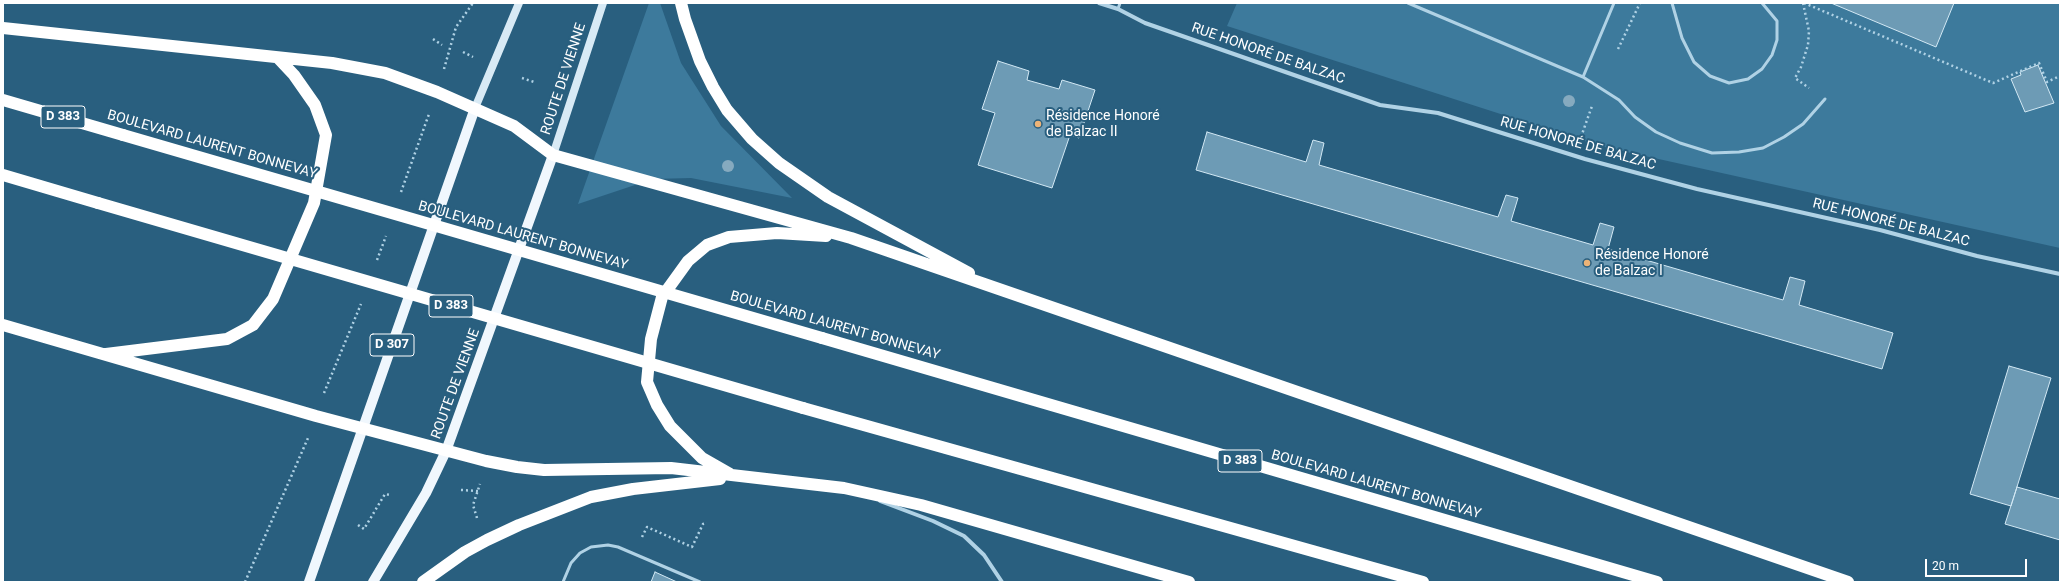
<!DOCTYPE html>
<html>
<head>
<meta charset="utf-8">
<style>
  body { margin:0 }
  #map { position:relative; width:2063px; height:585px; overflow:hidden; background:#295f7f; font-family:Roboto,sans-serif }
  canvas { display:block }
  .frame { position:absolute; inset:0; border:4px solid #fff; pointer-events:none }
  .scale { position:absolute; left:1925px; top:559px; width:102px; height:18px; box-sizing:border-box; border:2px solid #fff; border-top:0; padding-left:5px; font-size:12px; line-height:14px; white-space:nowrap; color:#fff; -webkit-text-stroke:3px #295f7f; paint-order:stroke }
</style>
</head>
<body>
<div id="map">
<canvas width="2063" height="585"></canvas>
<div class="frame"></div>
<div class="scale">20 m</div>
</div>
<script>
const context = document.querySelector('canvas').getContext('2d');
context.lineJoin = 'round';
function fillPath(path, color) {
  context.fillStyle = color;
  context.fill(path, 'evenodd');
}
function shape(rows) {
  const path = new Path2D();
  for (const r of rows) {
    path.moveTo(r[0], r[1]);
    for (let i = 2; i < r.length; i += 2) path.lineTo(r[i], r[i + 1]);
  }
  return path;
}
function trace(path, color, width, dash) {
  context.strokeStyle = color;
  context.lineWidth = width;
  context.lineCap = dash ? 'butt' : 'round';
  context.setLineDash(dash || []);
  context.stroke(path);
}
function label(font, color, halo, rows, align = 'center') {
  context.font = font + ' Roboto,sans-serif';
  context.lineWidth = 4;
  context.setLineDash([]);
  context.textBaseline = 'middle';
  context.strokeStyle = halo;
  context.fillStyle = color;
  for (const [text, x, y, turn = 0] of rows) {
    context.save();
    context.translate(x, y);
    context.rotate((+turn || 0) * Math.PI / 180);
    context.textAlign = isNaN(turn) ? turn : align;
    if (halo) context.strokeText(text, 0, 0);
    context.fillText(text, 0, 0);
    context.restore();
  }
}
fillPath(shape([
  [649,3,660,3,681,63,721,126,792,198,691,178,653,179,578,204],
  [1237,3,2060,3,2060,248,1600,146,1227,26]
]), '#3d7a9c');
const building = shape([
  [1831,3,1954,3,1936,47,1831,3],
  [998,61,1029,71,1027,80,1059,89,1062,80,1095,90,1079,138,1070,135,1052,188,978,165,995,113,982,109,998,61],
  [2038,65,2054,103,2025,112,2011,79,2021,75,2020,72,2038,65],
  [1207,132,1306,162,1313,140,1324,143,1319,165,1498,217,1506,195,1518,198,1511,221,1593,245,1600,223,1614,227,1608,249,1783,300,1790,277,1805,281,1799,305,1893,333,1882,369,1196,170,1207,132],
  [2009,366,2051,378,2011,506,1970,494,2009,366],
  [2017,487,2060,499,2060,540,2005,524,2017,487],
  [655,572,677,582,651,582,655,572]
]);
fillPath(building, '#6d9bb5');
trace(building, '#d2e8f4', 1);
trace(shape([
  [1803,3,1809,31,1808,45,1801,67,1795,78,1809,88],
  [1804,3,1993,83,2039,63,2047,82,2060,76],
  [433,39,442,45],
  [1618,49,1640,3],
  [463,52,473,57],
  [444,69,456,27,473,3],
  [522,78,534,82],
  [1581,137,1592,106],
  [401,192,429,114],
  [377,260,386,236],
  [324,393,361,304],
  [461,490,478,491],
  [477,518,473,505,480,484],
  [358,525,364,529,385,494,390,495],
  [642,537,647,527,692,547,703,524,707,523],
  [245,582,308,438]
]), '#b0d2e5', 2.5, [2, 3]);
trace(shape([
  [1408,3,1583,77,1614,3],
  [1672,3,1682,38,1694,62,1710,76,1729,83,1748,79,1762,69,1772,55,1777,40,1777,21,1762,3],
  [1118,9,1120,3],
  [1583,77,1619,100,1635,117,1656,132,1680,143,1712,153,1739,152,1763,148,1784,137,1803,124,1825,99],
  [563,582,571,563,580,553,591,547,608,545,618,547,700,582]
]), '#b0d2e5', 3);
trace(shape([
  [1099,3,1118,9,1145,23,1380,105,1438,113,1585,159,1697,189,1880,230,1977,256,2060,274],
  [880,501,933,521,964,536,984,555,1002,582]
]), '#b0d2e5', 4);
trace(shape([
  [475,108,519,3],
  [553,155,603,3]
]), '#d8eaf5', 8);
trace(shape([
  [309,582,475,108],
  [373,582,426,493,446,451,553,155]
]), '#f0f7fd', 10);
trace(shape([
  [681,3,685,19,700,61,713,87,727,110,752,139,779,163,828,197,969,273],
  [3,28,332,63,385,73,437,92,514,126,553,155,851,238,1848,582],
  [3,100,123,135],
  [3,175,98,203],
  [3,325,316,416,486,461,517,467,544,470,671,468,844,488,921,505,1189,582],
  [822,338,1657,582],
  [106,354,227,339,253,325,273,299,314,203,326,135,315,105,294,75,278,58],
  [803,408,1423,582],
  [730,474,702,458,670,426,657,405,647,382,651,339,662,297,688,261,707,245,729,237,777,233,826,236],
  [423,582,465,552,487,540,519,525,591,497,633,489,720,479]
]), '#fff', 12);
trace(shape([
  [123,135,822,338],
  [98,203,803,408]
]), '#fff', 12);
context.fillStyle = '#86aabf';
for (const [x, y] of [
  [1569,101],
  [728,166]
]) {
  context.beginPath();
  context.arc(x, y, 6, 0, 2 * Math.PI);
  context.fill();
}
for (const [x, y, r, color] of [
  [1038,124,4,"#ecb377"],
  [1587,263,4,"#ecb377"]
]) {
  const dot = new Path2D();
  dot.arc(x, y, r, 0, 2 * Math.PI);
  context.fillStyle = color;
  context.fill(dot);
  trace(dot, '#295f7f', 1.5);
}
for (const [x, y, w] of [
  [63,117,44],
  [451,306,44],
  [392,345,44],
  [1240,461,44]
]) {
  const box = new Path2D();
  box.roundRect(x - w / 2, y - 11, w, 22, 3);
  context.fillStyle = '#295f7f';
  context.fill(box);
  trace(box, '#fff', 1);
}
label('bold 13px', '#fff', null, [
  ["D 383",63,117],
  ["D 383",451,306],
  ["D 307",392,345],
  ["D 383",1240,461]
]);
label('14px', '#fff', '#295f7f', [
  ["RUE HONORÉ DE BALZAC",1268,54,19],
  ["ROUTE DE VIENNE",564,79,-72],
  ["RUE HONORÉ DE BALZAC",1578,144,16],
  ["BOULEVARD LAURENT BONNEVAY",212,145,16],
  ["RUE HONORÉ DE BALZAC",1891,223,14],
  ["BOULEVARD LAURENT BONNEVAY",523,236,16],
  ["BOULEVARD LAURENT BONNEVAY",835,326,16],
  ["ROUTE DE VIENNE",456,384,-70],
  ["BOULEVARD LAURENT BONNEVAY",1376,485,16]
]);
label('14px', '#fff', '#295f7f', [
  ["Résidence Honoré",1046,116],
  ["de Balzac II",1046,132],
  ["Résidence Honoré",1595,255],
  ["de Balzac I",1595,271]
], 'left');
</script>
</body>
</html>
